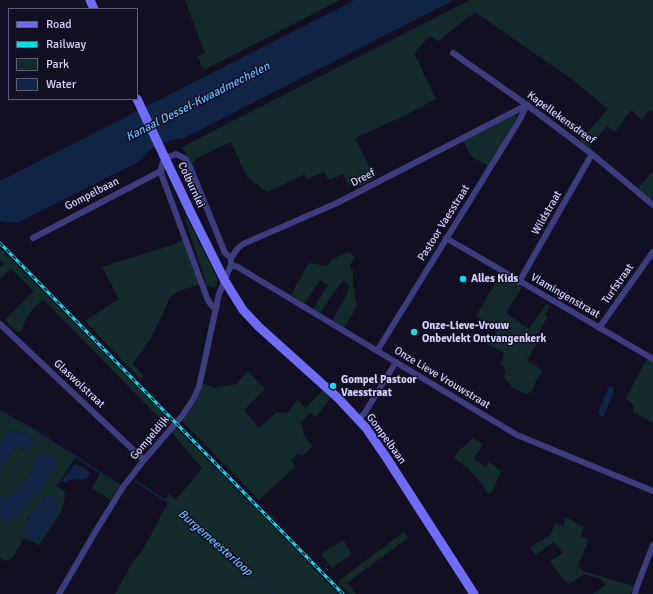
<!DOCTYPE html>
<html>
<head>
<meta charset="utf-8">
<style>
  body { margin:0 }
  #map { position:relative; width:653px; height:594px; overflow:hidden; background:#120f22; font-family:Signika,sans-serif }
  canvas { display:block }
  .legend { position:absolute; left:8px; top:8px; width:130px; height:92px; box-sizing:border-box; background:#120f22; border:1px solid #605d7a; margin:0; padding:5px 7px; list-style:none; font-size:12px; color:#d6d1fd }
  .legend li { display:flex; align-items:center; gap:8px; height:20px }
  .legend b { width:20px; border:1px solid #605d7a }
</style>
</head>
<body>
<div id="map">
<canvas width="653" height="594"></canvas>
<ul class="legend">
<li><b style="height:5px;background:#6e6df9"></b>Road</li>
<li><b style="height:5px;background:#0adcf0"></b>Railway</li>
<li><b style="height:11px;background:#122b2a"></b>Park</li>
<li><b style="height:11px;background:#102545"></b>Water</li>
</ul>
</div>
<script>
const context = document.querySelector('canvas').getContext('2d');
context.lineJoin = 'round';
function fillPath(path, color) {
  context.fillStyle = color;
  context.fill(path, 'evenodd');
}
function shape(rows) {
  const path = new Path2D();
  for (const r of rows) {
    path.moveTo(r[0], r[1]);
    for (let i = 2; i < r.length; i += 2) path.lineTo(r[i], r[i + 1]);
  }
  return path;
}
function trace(path, color, width, dash) {
  context.strokeStyle = color;
  context.lineWidth = width;
  context.lineCap = dash ? 'butt' : 'round';
  context.setLineDash(dash || []);
  context.stroke(path);
}
function label(font, color, halo, rows, align = 'center') {
  context.font = font + ' Signika,sans-serif';
  context.lineWidth = 3;
  context.setLineDash([]);
  context.textBaseline = 'middle';
  context.strokeStyle = halo;
  context.fillStyle = color;
  for (const [text, x, y, turn = 0] of rows) {
    context.save();
    context.translate(x, y);
    context.rotate((+turn || 0) * Math.PI / 180);
    context.textAlign = isNaN(turn) ? turn : align;
    if (halo) context.strokeText(text, 0, 0);
    context.fillText(text, 0, 0);
    context.restore();
  }
}
fillPath(shape([
  [185,0,340,0,204,70,197,57,205,53],
  [470,0,653,0,653,113,649,110,642,120,631,110,615,132,607,126,589,148,580,141,608,109,573,80,475,12,438,41,430,36,414,53,436,99,404,116,355,138,375,178,360,186,358,181,348,185,343,174,329,180,324,172,307,179,305,174,272,190,267,192,247,177,231,142,197,158,193,164,192,163,182,147],
  [514,115,517,118,515,121,488,166,471,156,463,141],
  [653,171,653,197,651,200,638,188],
  [187,218,217,278,217,283,215,288,207,286,185,219],
  [183,240,199,284,180,291,171,296,152,336,133,364,144,376,140,379,85,321,119,299,102,267,172,245],
  [0,248,171,421,167,426,43,299,32,310,25,321,21,332,17,332,5,320,34,291,11,269,0,279,0,267,4,264,0,260],
  [348,252,355,257,350,266,351,269,353,271,353,284,357,306,344,328,332,320,346,297,349,286,343,280,320,313,313,309,328,285,320,280,304,304,291,295,309,263,327,266,331,260],
  [500,275,522,287,506,313,529,329,546,304,550,306,545,315,548,317,535,337,539,340,527,360,542,370,531,392,525,394,512,387,504,377,506,372,504,368,501,364,504,353,488,344,497,330,476,316],
  [647,359,653,362,653,423,633,412,634,405,626,398],
  [248,371,265,389,244,410,259,428,277,412,288,413,297,400,306,408,323,390,331,397,316,417,310,413,300,423,303,427,304,436,313,446,302,456,298,454,291,460,295,467,259,500,182,421,195,404,203,384,215,388,236,384],
  [0,410,40,433,76,457,56,486,65,491,64,503,60,514,39,545,24,538,13,557,7,561,0,558,0,518,3,520,34,467,27,478,21,485,17,491,6,499,0,497,0,470,13,451,17,446,24,450,32,439,23,433,9,430,0,443],
  [46,496,56,517,48,529,44,533,27,519],
  [176,428,295,549,338,594,115,594,133,561,141,553,168,503,165,499,169,494,176,500,202,468,172,433],
  [473,438,483,444,474,459,486,467,489,462,501,471,492,492,489,495,479,481,469,469,454,458,460,449,466,445],
  [101,472,120,485,111,500,92,488],
  [566,517,584,527,580,537,589,539,578,566,583,571,633,586,631,594,592,594,606,585,602,579,584,574,569,584,562,578,550,561,563,553,554,542,535,555,530,547,550,535,556,522,563,526],
  [404,532,408,538,347,583,356,594,350,594,338,581],
  [343,540,352,554,332,568,321,554]
]), '#122b2a');
fillPath(shape([
  [355,0,454,0,184,138,168,141,151,149,138,162,17,223,0,221,0,181],
  [610,386,613,387,614,391,604,416,602,416,599,415,598,412,609,387],
  [9,430,23,433,32,439,33,444,30,450,24,450,17,446,13,451,0,470,0,443],
  [44,455,48,455,56,462,55,468,43,488,10,522,3,520,0,518,0,497,6,499,17,491,21,485,27,478,34,467,34,458],
  [77,464,82,467,89,471,90,474,88,478,83,480,76,479,70,480,65,483,62,481,74,465],
  [48,495,56,500,57,505,56,517,48,529,44,533,44,537,40,540,35,540,28,534,23,527,32,513,43,500]
]), '#102545');
trace(shape([
  [0,412,28,426,118,484],
  [135,481,171,504,184,514,195,527,205,535,216,547,274,594]
]), '#102545', 1.5);
trace(shape([
  [453,53,527,105,592,154,653,205],
  [33,238,161,171],
  [446,238,653,359],
  [231,265,238,267,241,269,517,435,653,491],
  [519,282,592,154],
  [216,309,211,305,207,298,162,176,161,171,162,164,164,160,168,157,176,154,186,159,190,167,225,253,231,258],
  [0,324,144,460],
  [599,328,653,252],
  [377,351,519,121,527,105],
  [358,419,364,414,396,362],
  [59,594,97,529,123,487,144,460,182,416,193,400,199,387,219,294,231,265,231,258,238,248,243,244,337,203,527,105],
  [635,594,636,589,653,545]
]), '#3d3c7f', 6);
trace(shape([
  [90,0,94,9],
  [191,213,225,281,243,310,259,327,338,398,366,428,386,457,474,594]
]), '#6e6df9', 9);
const rail = shape([
  [0,243,343,594]
]);
trace(rail, '#0adcf0', 3);
trace(rail, '#120f22', 1.5, [4.5]);
trace(shape([
  [137,99,191,213]
]), '#6e6df9', 9);
for (const [x, y, r, color] of [
  [463,279,4,"#0adcf0"],
  [414,332,4,"#0adcf0"],
  [333,386,4,"#0adcf0"]
]) {
  const dot = new Path2D();
  dot.arc(x, y, r, 0, 2 * Math.PI);
  context.fillStyle = color;
  context.fill(dot);
  trace(dot, '#120f22', 1.5);
}
label('11px', '#d6d1fd', '#120f22', [
  ["Kapellekensdreef",561,118,36],
  ["Dreef",363,178,-27],
  ["Colburnlei",191,185,65],
  ["Gompelbaan",92,194,-27],
  ["Wildstraat",547,213,-60],
  ["Pastoor Vaesstraat",444,223,-58],
  ["Turfstraat",618,284,-55],
  ["Vlamingenstraat",565,296,30],
  ["Onze Lieve Vrouwstraat",442,378,31],
  ["Glaswolstraat",79,384,43],
  ["Gompeldijk",150,438,-50],
  ["Gompelbaan",386,439,54]
]);
label('bold 11px', '#d6d1fd', '#120f22', [
  ["Alles Kids",471,279],
  ["Onze-Lieve-Vrouw",422,326],
  ["Onbevlekt Ontvangenkerk",422,339],
  ["Gompel Pastoor",341,380],
  ["Vaesstraat",341,393]
], 'left');
label('italic 12px', '#64b6f8', '#120f22', [
  ["Kanaal Dessel-Kwaadmechelen",198,102,-27],
  ["Burgemeesterloop",215,543,41]
]);
</script>
</body>
</html>
